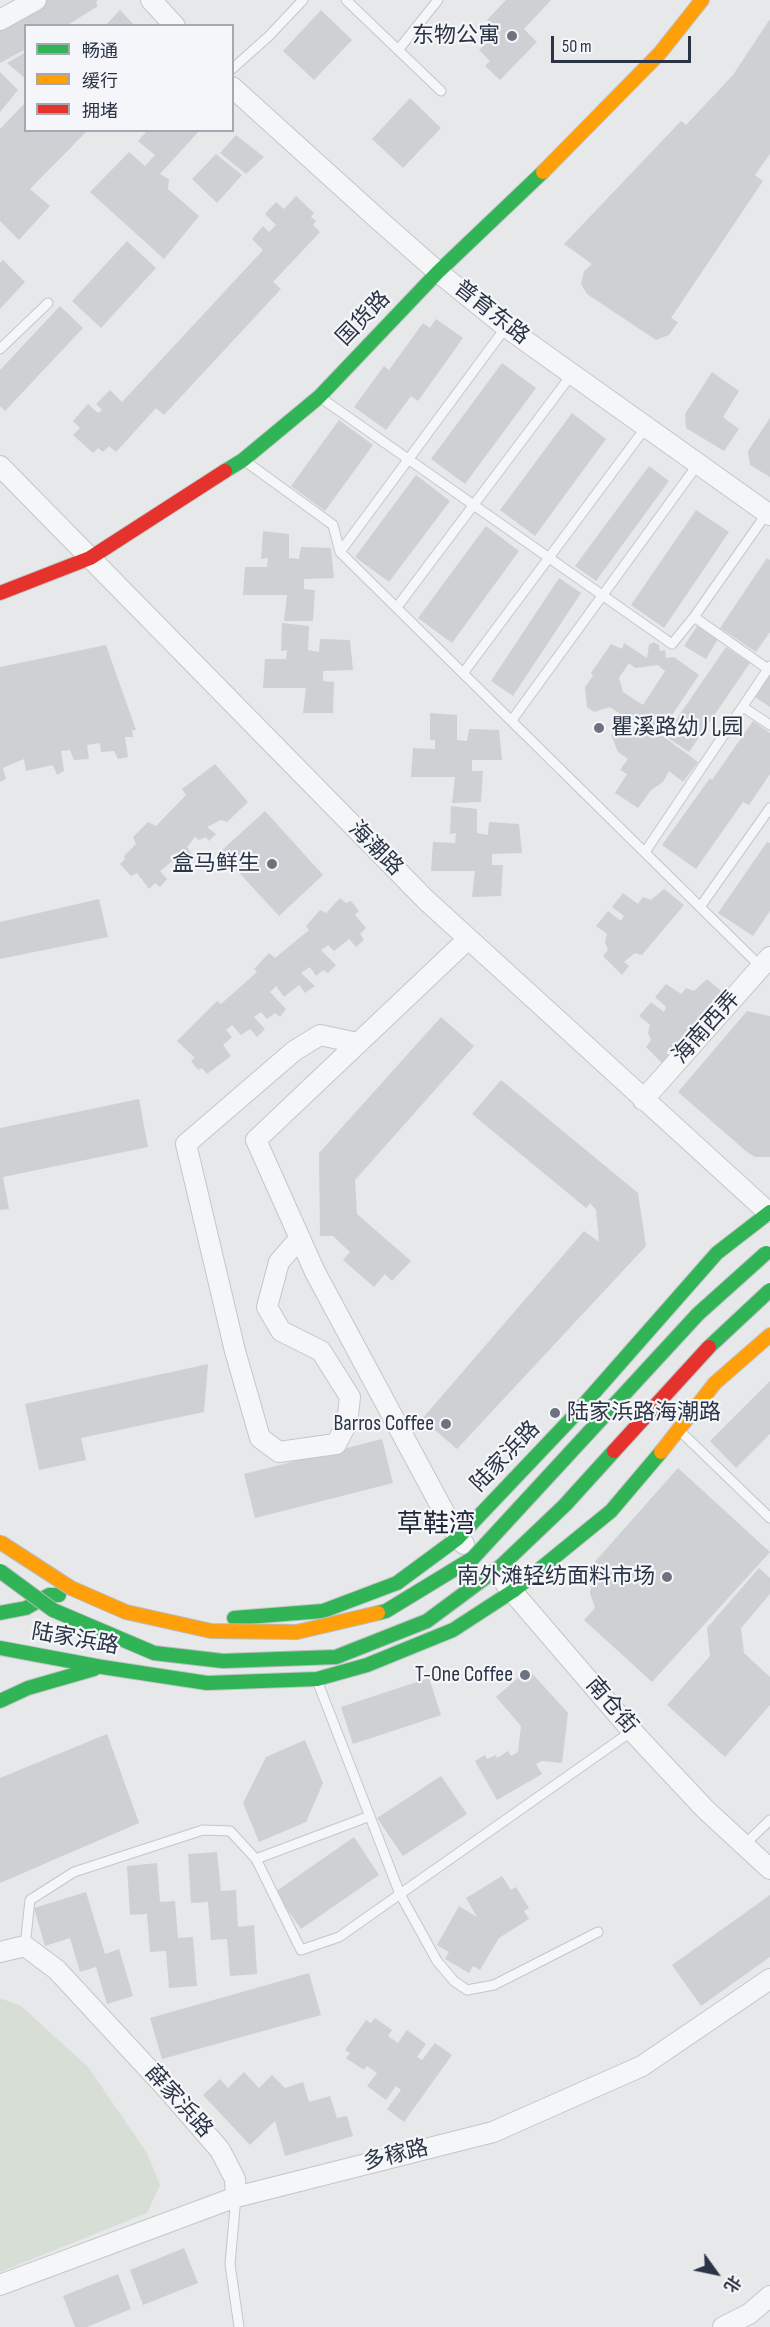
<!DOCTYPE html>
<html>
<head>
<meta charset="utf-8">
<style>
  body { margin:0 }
  #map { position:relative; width:770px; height:2327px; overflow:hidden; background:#e6e8ea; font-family:"Sofia Sans Condensed","Noto Sans SC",sans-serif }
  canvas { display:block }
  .legend { position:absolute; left:24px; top:24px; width:210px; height:108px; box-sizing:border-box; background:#f4f6f9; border:2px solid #a4a8b1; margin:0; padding:8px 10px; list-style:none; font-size:18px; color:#2b3445 }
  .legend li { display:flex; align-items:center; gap:12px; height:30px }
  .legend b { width:30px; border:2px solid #a4a8b1 }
  .north { position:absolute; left:686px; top:2243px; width:60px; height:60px; -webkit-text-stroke:4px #f4f6f9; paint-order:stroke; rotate:123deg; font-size:16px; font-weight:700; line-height:24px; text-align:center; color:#2b3445 }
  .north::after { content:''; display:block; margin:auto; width:21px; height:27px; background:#2b3445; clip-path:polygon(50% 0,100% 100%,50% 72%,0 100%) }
  .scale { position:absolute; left:551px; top:36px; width:140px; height:27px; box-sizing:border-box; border:3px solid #2b3445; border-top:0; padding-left:8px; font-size:18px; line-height:21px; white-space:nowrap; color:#2b3445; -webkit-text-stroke:4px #f4f6f9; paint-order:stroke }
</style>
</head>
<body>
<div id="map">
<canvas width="770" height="2327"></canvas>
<ul class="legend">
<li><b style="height:8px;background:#30b455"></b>畅通</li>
<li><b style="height:8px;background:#ff9f0a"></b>缓行</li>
<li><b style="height:8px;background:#e5322d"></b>拥堵</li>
</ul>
<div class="north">北</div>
<div class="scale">50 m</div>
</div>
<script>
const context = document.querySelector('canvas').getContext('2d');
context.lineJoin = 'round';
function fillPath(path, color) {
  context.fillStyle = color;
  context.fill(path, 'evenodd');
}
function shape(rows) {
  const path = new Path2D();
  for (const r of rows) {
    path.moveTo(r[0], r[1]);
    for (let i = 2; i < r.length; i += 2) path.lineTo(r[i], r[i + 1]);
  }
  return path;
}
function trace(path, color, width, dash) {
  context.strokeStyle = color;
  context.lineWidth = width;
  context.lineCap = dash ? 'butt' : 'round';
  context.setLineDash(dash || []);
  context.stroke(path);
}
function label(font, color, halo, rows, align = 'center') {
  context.font = font + ' "Sofia Sans Condensed","Noto Sans SC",sans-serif';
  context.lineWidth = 4.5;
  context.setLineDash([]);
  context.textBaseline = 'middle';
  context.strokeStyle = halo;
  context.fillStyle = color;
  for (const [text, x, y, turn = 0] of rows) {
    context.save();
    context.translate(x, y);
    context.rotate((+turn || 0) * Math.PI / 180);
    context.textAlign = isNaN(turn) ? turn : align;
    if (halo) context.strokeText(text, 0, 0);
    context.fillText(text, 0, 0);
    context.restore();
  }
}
fillPath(shape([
  [0,1998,21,2006,88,2067,147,2153,160,2185,147,2213,0,2272]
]), '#d6ded6');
fillPath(shape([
  [43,0,98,0,96,2,98,6,66,26,26,26,26,49,0,63,0,25],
  [506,0,551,0,524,29,537,42,500,80,485,66,490,61,479,50,498,31,487,20],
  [120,10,135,26,105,26],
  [321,10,352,40,314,80,283,51],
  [770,19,770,154,755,175,763,181,671,318,678,322,669,335,656,340,587,294,581,284,584,271,592,264,564,244,681,121,686,125,733,75],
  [26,52,26,79,7,63],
  [0,72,18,90,0,112],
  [410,98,441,128,403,168,372,139],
  [26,102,26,130,88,130,30,189,50,206,19,240,0,221,0,129],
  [148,130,200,130,160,174,169,179,168,189,199,216,164,259,90,192,129,152,145,166,155,155,138,141],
  [236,135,264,157,246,174,220,153],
  [216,154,242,175,217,203,192,179],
  [296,196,314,213,311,217,316,221,313,225,320,232,273,282,281,289,164,415,156,408,116,452,109,446,103,452,98,448,93,453,73,435,80,428,73,421,88,404,98,413,102,410,96,404,110,390,122,402,263,250,252,239,263,226,269,232,276,225,265,214,276,202,284,209],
  [127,241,156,268,101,328,72,301],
  [3,260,25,282,0,309,0,263],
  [60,306,83,328,5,411,0,406,0,370],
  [436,319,463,338,418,401,411,396,386,430,354,407,384,366,389,370,423,323,430,328],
  [502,363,536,388,465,484,431,459],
  [712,372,739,391,723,417,739,429,724,451,686,428,685,414],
  [572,413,606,439,535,536,500,510],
  [770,418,770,477,750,465,748,451],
  [339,420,373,445,325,511,291,486],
  [649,466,669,481,596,581,575,566],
  [416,475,450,501,389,582,355,557],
  [696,510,729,532,664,628,631,605],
  [486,526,519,551,452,643,418,618],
  [263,531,289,534,289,558,299,559,301,547,331,548,334,578,304,579,304,589,315,590,313,621,284,621,287,595,243,595,245,567,267,567,268,558,261,559],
  [767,558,770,560,770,632,756,652,720,628],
  [559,578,581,593,513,696,491,681],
  [282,623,309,626,308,650,319,652,320,639,350,640,353,670,323,671,323,681,334,682,333,713,303,713,306,688,263,688,265,659,286,659,287,650,281,651],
  [697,626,718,639,706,659,684,646],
  [654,642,659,645,660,651,665,650,666,658,674,657,699,675,666,724,655,729,637,718,633,723,610,707,594,712,587,707,585,687,593,676,591,673,611,644,622,649,624,643,647,658,649,645],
  [629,663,635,668,658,665,665,671,643,705,623,692,619,678],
  [106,645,136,730,132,730,133,737,125,737,128,757,118,759,114,751,101,752,100,743,87,745,89,759,74,760,70,750,61,751,64,771,57,775,53,765,26,771,24,759,3,768,6,779,0,782,0,667],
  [726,647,750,663,689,752,665,736],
  [770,675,770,707,755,697],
  [430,713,457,715,457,740,467,741,469,729,499,730,502,760,472,760,472,771,483,771,481,802,452,803,455,777,411,777,413,748,435,749,435,740,430,740],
  [753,721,770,733,770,774,749,805,743,802,696,869,662,845,710,778,712,780],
  [649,726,698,762,683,782,669,771,663,782,651,790,638,808,615,793,627,774,620,770,628,759,618,752,611,735,615,734,628,737,635,729,639,732],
  [215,764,248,802,227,822,221,820,207,827,216,834,209,841,206,837,199,840,195,837,187,847,193,856,188,859,182,853,160,871,167,879,160,887,155,883,149,889,137,873,131,876,120,864,125,859,124,856,136,844,133,837,148,822,156,826,186,795,182,789],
  [451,806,477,809,477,833,488,835,489,822,519,824,522,853,492,854,492,865,503,865,501,896,472,897,475,871,431,871,433,842,455,843,456,833,450,834],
  [265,811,323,875,279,916,220,852],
  [767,842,770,843,770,911,753,936,718,913],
  [664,889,684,905,642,955,635,953,624,962,629,966,622,975,603,956,608,950,605,942,607,934,596,926,608,911,621,921,624,916,612,907,623,893,638,904,643,897,651,900],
  [340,898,346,903,351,901,359,911,355,915,366,928,360,934,364,940,356,947,349,939,334,951,328,945,321,950,336,965,328,973,323,970,316,976,310,967,301,973,315,986,305,993,299,985,284,997,276,986,270,992,286,1009,280,1017,275,1013,267,1019,261,1012,254,1017,265,1029,257,1037,250,1029,241,1035,232,1025,226,1030,232,1037,223,1045,231,1056,207,1074,202,1068,198,1070,191,1061,195,1058,177,1041,217,1001,221,1004,257,972,254,969,269,953,275,958,309,930,306,926,320,910,326,913],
  [99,899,108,937,0,959,0,922],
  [707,979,726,995,684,1046,678,1044,666,1053,672,1057,665,1066,646,1047,651,1040,648,1033,650,1025,639,1016,651,1002,664,1012,666,1007,655,997,666,984,681,994,686,988,694,991],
  [747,1011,770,1016,770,1157,755,1157,747,1152,678,1092],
  [441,1017,474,1046,355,1180,357,1214,411,1261,392,1281,385,1274,374,1287,343,1260,350,1252,333,1236,320,1236,319,1153],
  [501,1080,638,1193,646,1246,457,1449,422,1419,584,1231,599,1242,596,1210,590,1203,586,1208,472,1114],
  [139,1099,148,1147,3,1177,9,1209,0,1210,0,1128],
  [208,1364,204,1412,81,1438,86,1460,39,1470,25,1404],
  [770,1381,770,1434,736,1468,710,1441],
  [382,1439,393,1483,255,1518,244,1474],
  [678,1468,770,1552,652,1682,584,1620,595,1608,590,1593,592,1581,584,1574],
  [759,1568,770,1578,770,1594,741,1628,744,1653,770,1677,770,1705,725,1757,667,1705,710,1656,707,1628],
  [528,1669,568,1713,562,1763,542,1761,536,1764,542,1774,497,1800,475,1761,485,1755,487,1759,496,1755,497,1758,508,1751,511,1756,518,1752,521,1726,496,1697],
  [429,1678,441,1715,353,1744,341,1707],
  [107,1734,139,1823,0,1883,0,1778],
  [305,1740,323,1783,306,1822,259,1842,243,1803,266,1757],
  [441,1776,467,1814,403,1856,377,1818],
  [354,1837,379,1875,301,1929,275,1892],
  [217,1852,221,1891,236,1890,238,1927,254,1925,257,1974,230,1976,227,1939,211,1940,208,1902,191,1903,188,1854],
  [157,1863,160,1902,175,1901,178,1938,193,1937,197,1986,169,1988,166,1951,150,1952,147,1914,130,1915,127,1866],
  [502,1876,511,1890,516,1887,529,1908,524,1911,529,1919,499,1938,480,1970,473,1966,469,1973,445,1959,449,1952,437,1945,459,1906,477,1917,466,1898],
  [86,1892,105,1954,119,1949,133,1996,107,2004,96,1967,80,1972,70,1938,45,1946,34,1908],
  [770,1895,770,1957,701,2006,672,1965],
  [309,1973,321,2015,162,2059,150,2018],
  [375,2018,392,2030,388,2036,398,2043,407,2030,426,2044,417,2057,422,2060,435,2043,452,2055,404,2122,387,2109,401,2090,396,2086,386,2100,367,2086,377,2073,367,2066,364,2070,346,2058,350,2053,345,2050,366,2020,371,2023],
  [244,2072,259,2088,272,2075,285,2088,303,2082,309,2102,330,2096,337,2118,347,2116,353,2136,285,2156,275,2121,250,2145,203,2095,220,2079,228,2088],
  [184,2248,198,2283,143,2305,130,2270],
  [118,2274,131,2309,87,2327,75,2327,63,2296]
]), '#ced0d3');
const lane = shape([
  [346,0,441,91],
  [398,50,438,0],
  [232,69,269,36,303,0],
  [0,349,48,303],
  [321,398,672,644,694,617,767,513],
  [245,461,333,525,340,552,761,967],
  [340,552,506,327],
  [397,607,572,374],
  [694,617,768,669],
  [464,672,646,427],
  [743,707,770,725],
  [512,720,698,464],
  [645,852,770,666],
  [700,907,770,808],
  [681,1432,770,1518],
  [318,1683,400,1894,437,1961,454,1981,467,1990,494,1985,598,1932],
  [744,1845,770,1820],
  [256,1859,370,1816],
  [25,1946,30,1900,74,1872,203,1830,230,1831,256,1859,301,1950,339,1937,632,1731],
  [236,2197,230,2264,239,2327]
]);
const street = shape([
  [151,0,175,26],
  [0,20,36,0],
  [232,87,380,221,438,272,506,327,770,515],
  [0,466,426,900,768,1212],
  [643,1100,770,957],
  [300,1238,279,1262,267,1307,281,1331,321,1351,350,1397,347,1423,336,1444,279,1452,260,1438,235,1351,186,1144,294,1051,320,1035,357,1043],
  [464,1544,458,1538,315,1272,256,1140,468,939],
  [505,1583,632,1731,705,1809,770,1869],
  [0,1952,25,1946,57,1970,168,2090,220,2150,235,2179,236,2197],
  [0,2285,236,2197,493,2132,642,2066,770,1979],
  [723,2327,749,2314,770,2296]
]);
const fast = shape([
  [225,471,243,460,319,397,438,272,543,172],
  [0,1613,26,1608,49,1595,59,1595],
  [234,1618,323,1611,397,1583,458,1538,571,1419,717,1253,770,1212],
  [0,1648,102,1667,207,1683,317,1679,367,1665,453,1630,513,1591,611,1511,661,1452],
  [0,1701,28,1688,94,1669]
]);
const slow = shape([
  [543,172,660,53,702,0],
  [661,1452,715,1383,770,1335]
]);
const jam = shape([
  [0,593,90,558,225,471]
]);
trace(lane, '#c4c6c8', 11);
trace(street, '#c4c6c8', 22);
trace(fast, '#c4c6c8', 16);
trace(slow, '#c4c6c8', 16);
trace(jam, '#c4c6c8', 16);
trace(lane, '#f5f6f7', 9);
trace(street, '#f5f6f7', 20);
trace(fast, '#30b455', 14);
trace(slow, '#ff9f0a', 14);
trace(jam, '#e5322d', 14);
const fastBridge = shape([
  [709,1347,770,1290],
  [0,1571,53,1610,154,1653,223,1661,336,1657,427,1621,501,1566,565,1505,614,1451],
  [378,1613,386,1611,473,1558,698,1314,766,1253]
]);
const slowBridge = shape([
  [0,1542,71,1588,126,1612,211,1631,297,1632,378,1613]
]);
const jamBridge = shape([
  [614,1451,709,1347]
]);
trace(fastBridge, '#b8bbbf', 16, []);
trace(slowBridge, '#b8bbbf', 16, []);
trace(jamBridge, '#b8bbbf', 16, []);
trace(fastBridge, '#30b455', 14);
trace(slowBridge, '#ff9f0a', 14);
trace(jamBridge, '#e5322d', 14);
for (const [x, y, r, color] of [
  [512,36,6,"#6c737f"],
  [599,728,6,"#6c737f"],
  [272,864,6,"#6c737f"],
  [555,1413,6,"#6c737f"],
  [446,1424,6,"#6c737f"],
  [667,1577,6,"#6c737f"],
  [525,1675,6,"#6c737f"]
]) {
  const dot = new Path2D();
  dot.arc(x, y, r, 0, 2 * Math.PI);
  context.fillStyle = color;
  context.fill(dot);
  trace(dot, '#f4f6f9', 2);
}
label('22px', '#2b3445', '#f4f6f9', [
  ["东物公寓",500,36],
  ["瞿溪路幼儿园",611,728,"left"],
  ["盒马鲜生",260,864],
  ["陆家浜路海潮路",567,1413,"left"],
  ["Barros Coffee",434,1424],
  ["南外滩轻纺面料市场",655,1577],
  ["T-One Coffee",513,1675]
], 'right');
label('22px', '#2b3445', '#f4f6f9', [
  ["普育东路",491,313,38],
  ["国货路",364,319,-46],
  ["海潮路",375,849,45],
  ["海南西弄",707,1028,-48],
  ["陆家浜路",506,1457,-46],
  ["陆家浜路",75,1640,10],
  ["南仓街",611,1706,49],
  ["薛家浜路",178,2102,48],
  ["多稼路",396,2156,-14]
]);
label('26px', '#1d2536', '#f4f6f9', [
  ["草鞋湾",436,1525]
]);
</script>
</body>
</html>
